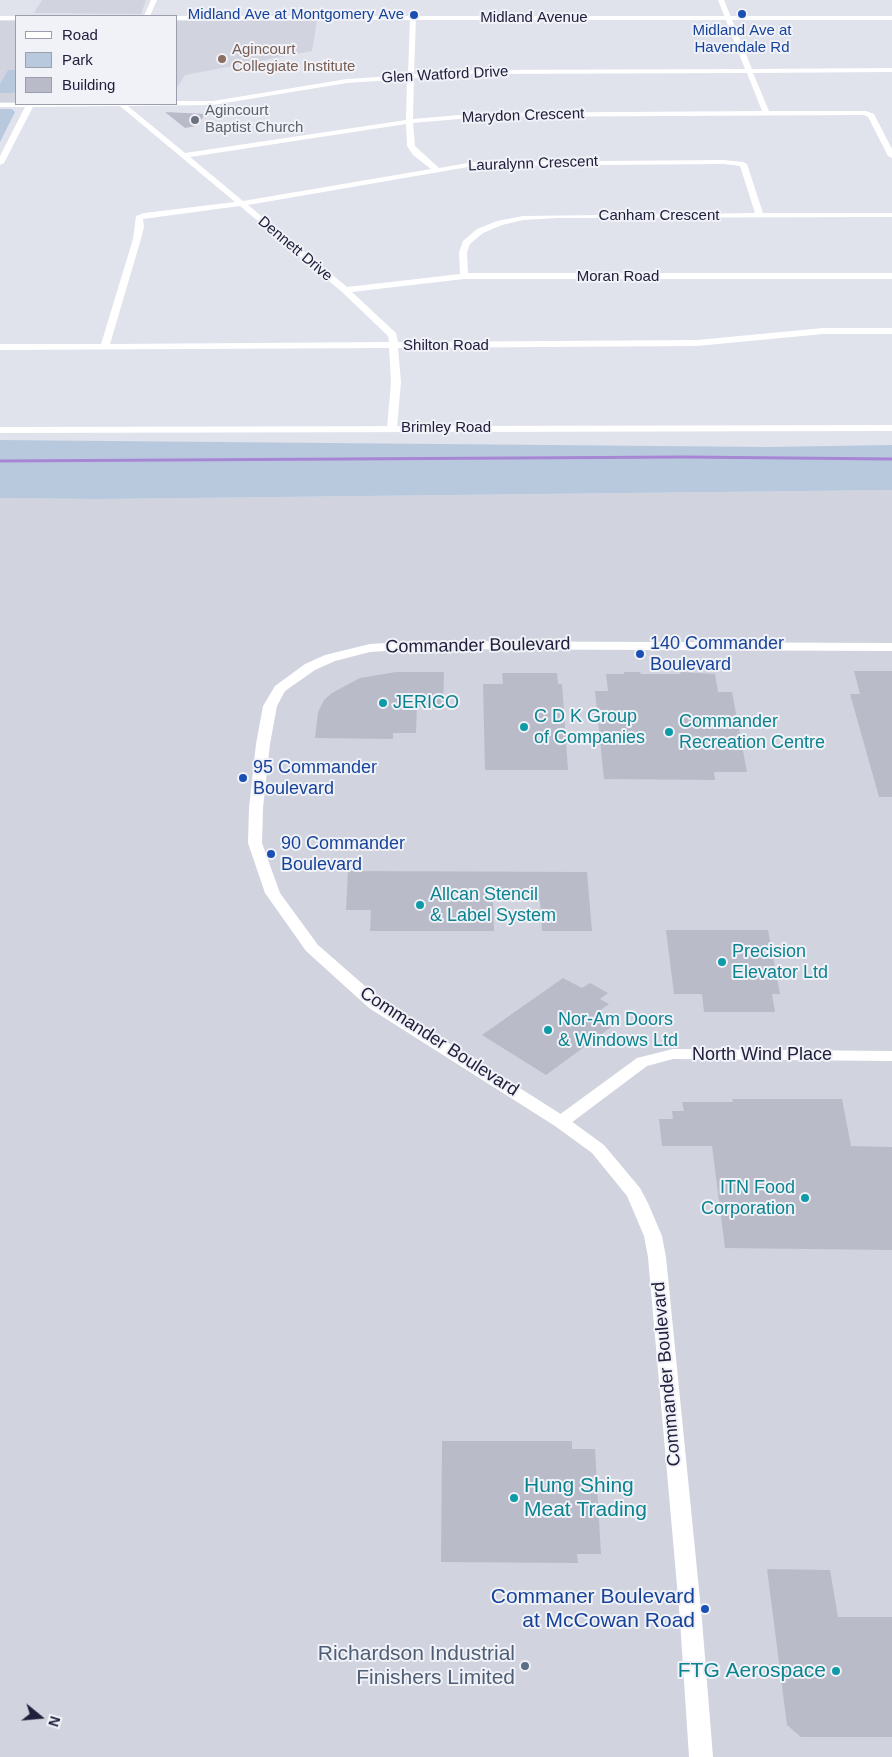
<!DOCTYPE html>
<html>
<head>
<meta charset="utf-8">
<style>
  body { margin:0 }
  #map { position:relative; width:892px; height:1757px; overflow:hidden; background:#e0e2ec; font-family:Helvetica,sans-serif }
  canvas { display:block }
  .legend { position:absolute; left:15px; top:15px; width:162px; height:90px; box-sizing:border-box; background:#f1f2f8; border:1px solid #9d9ead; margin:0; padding:6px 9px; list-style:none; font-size:15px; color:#20203d }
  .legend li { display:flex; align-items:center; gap:10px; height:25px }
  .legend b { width:25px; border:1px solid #9d9ead }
  .north { position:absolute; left:15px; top:1692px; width:50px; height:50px; -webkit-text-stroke:4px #f1f2f8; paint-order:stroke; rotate:107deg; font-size:14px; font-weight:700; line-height:20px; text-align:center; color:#20203d }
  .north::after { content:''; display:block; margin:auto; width:18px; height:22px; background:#20203d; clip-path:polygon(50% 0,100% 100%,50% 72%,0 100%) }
</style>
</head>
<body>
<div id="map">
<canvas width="892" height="1757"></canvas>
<ul class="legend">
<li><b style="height:6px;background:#fff"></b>Road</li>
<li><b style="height:14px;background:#b8c9de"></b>Park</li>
<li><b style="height:14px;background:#b9bbc9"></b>Building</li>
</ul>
<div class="north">N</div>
</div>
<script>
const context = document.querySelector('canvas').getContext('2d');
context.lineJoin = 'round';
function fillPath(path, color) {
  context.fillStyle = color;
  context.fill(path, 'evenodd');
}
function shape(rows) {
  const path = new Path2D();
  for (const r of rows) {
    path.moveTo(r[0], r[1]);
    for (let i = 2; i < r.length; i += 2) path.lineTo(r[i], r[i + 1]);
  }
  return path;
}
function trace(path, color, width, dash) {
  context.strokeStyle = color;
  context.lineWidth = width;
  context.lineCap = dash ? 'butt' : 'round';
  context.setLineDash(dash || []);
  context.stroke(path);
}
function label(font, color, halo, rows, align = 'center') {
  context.font = font + ' Helvetica,sans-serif';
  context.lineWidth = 4;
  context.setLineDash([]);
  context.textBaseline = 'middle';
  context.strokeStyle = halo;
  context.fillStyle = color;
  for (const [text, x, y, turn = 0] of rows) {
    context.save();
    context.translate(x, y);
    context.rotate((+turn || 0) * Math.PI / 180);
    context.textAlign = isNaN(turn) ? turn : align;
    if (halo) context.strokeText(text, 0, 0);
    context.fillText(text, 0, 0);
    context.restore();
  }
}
fillPath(shape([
  [42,0,146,0,141,14,34,13],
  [0,21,16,21,16,102,0,102],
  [176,21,317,21,312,51,185,75,176,89],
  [892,490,892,1757,0,1757,0,498,100,499]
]), '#d1d4df');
fillPath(shape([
  [8,70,16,70,16,93,0,93,0,84],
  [0,109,12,109,15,112,0,142],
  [0,440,767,447,892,445,892,490,100,499,0,498]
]), '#b8c9de');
trace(shape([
  [0,461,684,457,892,459]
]), '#a786d3', 3);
fillPath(shape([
  [165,112,206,114,196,126,185,128],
  [854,671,892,671,892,797,879,797,850,694,860,694],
  [396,672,444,672,443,706,417,706,416,733,393,733,393,739,315,738,318,712,324,700,332,693,360,678],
  [624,672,640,672,641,674,681,674,680,672,715,674,718,692,732,692,747,772,714,772,715,780,604,779,595,691,608,691,606,674,624,674],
  [502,673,557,673,558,684,562,684,568,770,485,770,483,684,503,684],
  [348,871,587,872,592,931,542,931,540,901,493,900,494,931,370,931,371,910,346,910],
  [666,930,768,930,780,994,772,994,775,1012,704,1012,702,994,674,994],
  [563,978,582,988,590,983,608,993,600,999,609,1004,595,1014,614,1025,546,1075,482,1035],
  [732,1099,842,1099,851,1146,892,1147,892,1250,725,1248,712,1146,662,1146,659,1119,673,1119,672,1111,684,1111,682,1102,733,1102],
  [442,1441,572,1441,572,1449,595,1449,601,1554,577,1554,578,1563,441,1562],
  [767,1569,830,1570,838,1617,892,1617,892,1737,801,1737,787,1725]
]), '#b9bbc9');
fillPath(shape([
  [151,0,157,0,150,16,144,16,151,0],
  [718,0,724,0,752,69,892,68,892,72,753,73,769,111,866,111,874,114,892,149,892,158,888,156,868,117,864,115,483,117,413,123,415,146,439,168,474,162,724,160,743,162,747,164,763,213,892,213,892,217,558,218,523,220,502,225,483,233,470,244,467,252,468,273,892,273,892,279,464,279,352,292,396,333,398,342,697,340,823,328,892,328,892,334,823,334,697,346,398,348,401,382,397,428,392,431,387,428,391,382,389,348,0,350,0,344,101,344,133,239,136,216,144,213,235,202,120,106,33,107,4,163,0,165,0,156,25,107,0,107,0,103,176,104,176,101,213,101,347,79,408,75,410,18,413,16,416,18,414,74,474,70,745,69,718,0],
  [747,73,762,111,483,113,413,119,414,78,474,74,747,73],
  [407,79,406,120,185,153,128,106,213,105,347,83,407,79],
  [406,124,407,146,413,155,431,169,243,201,190,157,406,124],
  [724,164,740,166,755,213,523,216,497,221,477,229,463,241,459,252,460,274,347,287,248,205,474,166,724,164],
  [240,206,342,292,388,336,389,342,110,344,141,239,144,227,143,219,240,206],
  [673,1049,892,1051,892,1061,673,1059,647,1066,567,1126,555,1126,553,1122,555,1118,637,1058,673,1049]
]), '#fff');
fillPath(shape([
  [0,16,17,16,16,20,0,20,0,16],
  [175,16,892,16,892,20,176,20,175,16],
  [892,425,892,431,0,433,0,427,892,425],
  [418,641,892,643,892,651,418,649,370,652,335,661,315,670,285,691,277,706,270,744,263,808,262,843,280,893,318,945,381,1000,567,1118,604,1145,640,1188,648,1203,662,1236,666,1257,702,1620,713,1757,689,1757,680,1620,648,1257,644,1236,627,1196,592,1153,555,1126,369,1008,306,951,265,893,248,843,249,808,256,744,263,706,275,686,305,664,325,655,370,644,418,641]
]), '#fff');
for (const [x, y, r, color] of [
  [742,14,5,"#1a4fb4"],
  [414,15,5,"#1a4fb4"],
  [222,59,5,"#8d6e63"],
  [195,120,5,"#6b7280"],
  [640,654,5,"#1a4fb4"],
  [383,703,5,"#0f9aa8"],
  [524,727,5,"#0f9aa8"],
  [669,732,5,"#0f9aa8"],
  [243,778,5,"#1a4fb4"],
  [271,854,5,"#1a4fb4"],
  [420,905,5,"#0f9aa8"],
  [722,962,5,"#0f9aa8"],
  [548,1030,5,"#0f9aa8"],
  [805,1198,5,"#0f9aa8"],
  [514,1498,5,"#0f9aa8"],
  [705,1609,5,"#1a4fb4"],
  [525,1666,5,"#5c6f8a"],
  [836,1671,5,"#0f9aa8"]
]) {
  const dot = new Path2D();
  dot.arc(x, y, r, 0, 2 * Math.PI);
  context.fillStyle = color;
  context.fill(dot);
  trace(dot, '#f1f2f8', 2);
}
label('15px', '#164399', '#f1f2f8', [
  ["Midland Ave at Montgomery Ave",404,15],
  ["Midland Ave at",742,31,"center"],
  ["Havendale Rd",742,48,"center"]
], 'right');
label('15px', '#20203d', '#f1f2f8', [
  ["Midland Avenue",534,18],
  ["Glen Watford Drive",445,75,-3],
  ["Marydon Crescent",523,116,-2],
  ["Lauralynn Crescent",533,164,-2],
  ["Canham Crescent",659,216],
  ["Dennett Drive",295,249,40],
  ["Moran Road",618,277],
  ["Shilton Road",446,346],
  ["Brimley Road",446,428]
]);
label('15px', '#785e54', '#f1f2f8', [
  ["Agincourt",232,50],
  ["Collegiate Institute",232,67]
], 'left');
label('15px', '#5b616d', '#f1f2f8', [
  ["Agincourt",205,111],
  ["Baptist Church",205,128]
], 'left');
label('18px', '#164399', '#f1f2f8', [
  ["140 Commander",650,644],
  ["Boulevard",650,665],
  ["95 Commander",253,768],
  ["Boulevard",253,789],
  ["90 Commander",281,844],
  ["Boulevard",281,865]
], 'left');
label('18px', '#20203d', '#f1f2f8', [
  ["Commander Boulevard",478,646,-1],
  ["Commander Boulevard",439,1042,33],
  ["North Wind Place",762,1055],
  ["Commander Boulevard",667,1374,-95]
]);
label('18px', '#0d838f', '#f1f2f8', [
  ["JERICO",393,703],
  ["C D K Group",534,717],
  ["of Companies",534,738],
  ["Commander",679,722],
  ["Recreation Centre",679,743],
  ["Allcan Stencil",430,895],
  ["& Label System",430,916],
  ["Precision",732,952],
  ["Elevator Ltd",732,973],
  ["Nor-Am Doors",558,1020],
  ["& Windows Ltd",558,1041],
  ["ITN Food",795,1188,"right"],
  ["Corporation",795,1209,"right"]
], 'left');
label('21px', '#0d838f', '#f1f2f8', [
  ["Hung Shing",524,1486],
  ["Meat Trading",524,1510],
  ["FTG Aerospace",826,1671,"right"]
], 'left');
label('21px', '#164399', '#f1f2f8', [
  ["Commaner Boulevard",695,1597],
  ["at McCowan Road",695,1621]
], 'right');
label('21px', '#4e5e75', '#f1f2f8', [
  ["Richardson Industrial",515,1654],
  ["Finishers Limited",515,1678]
], 'right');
</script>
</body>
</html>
